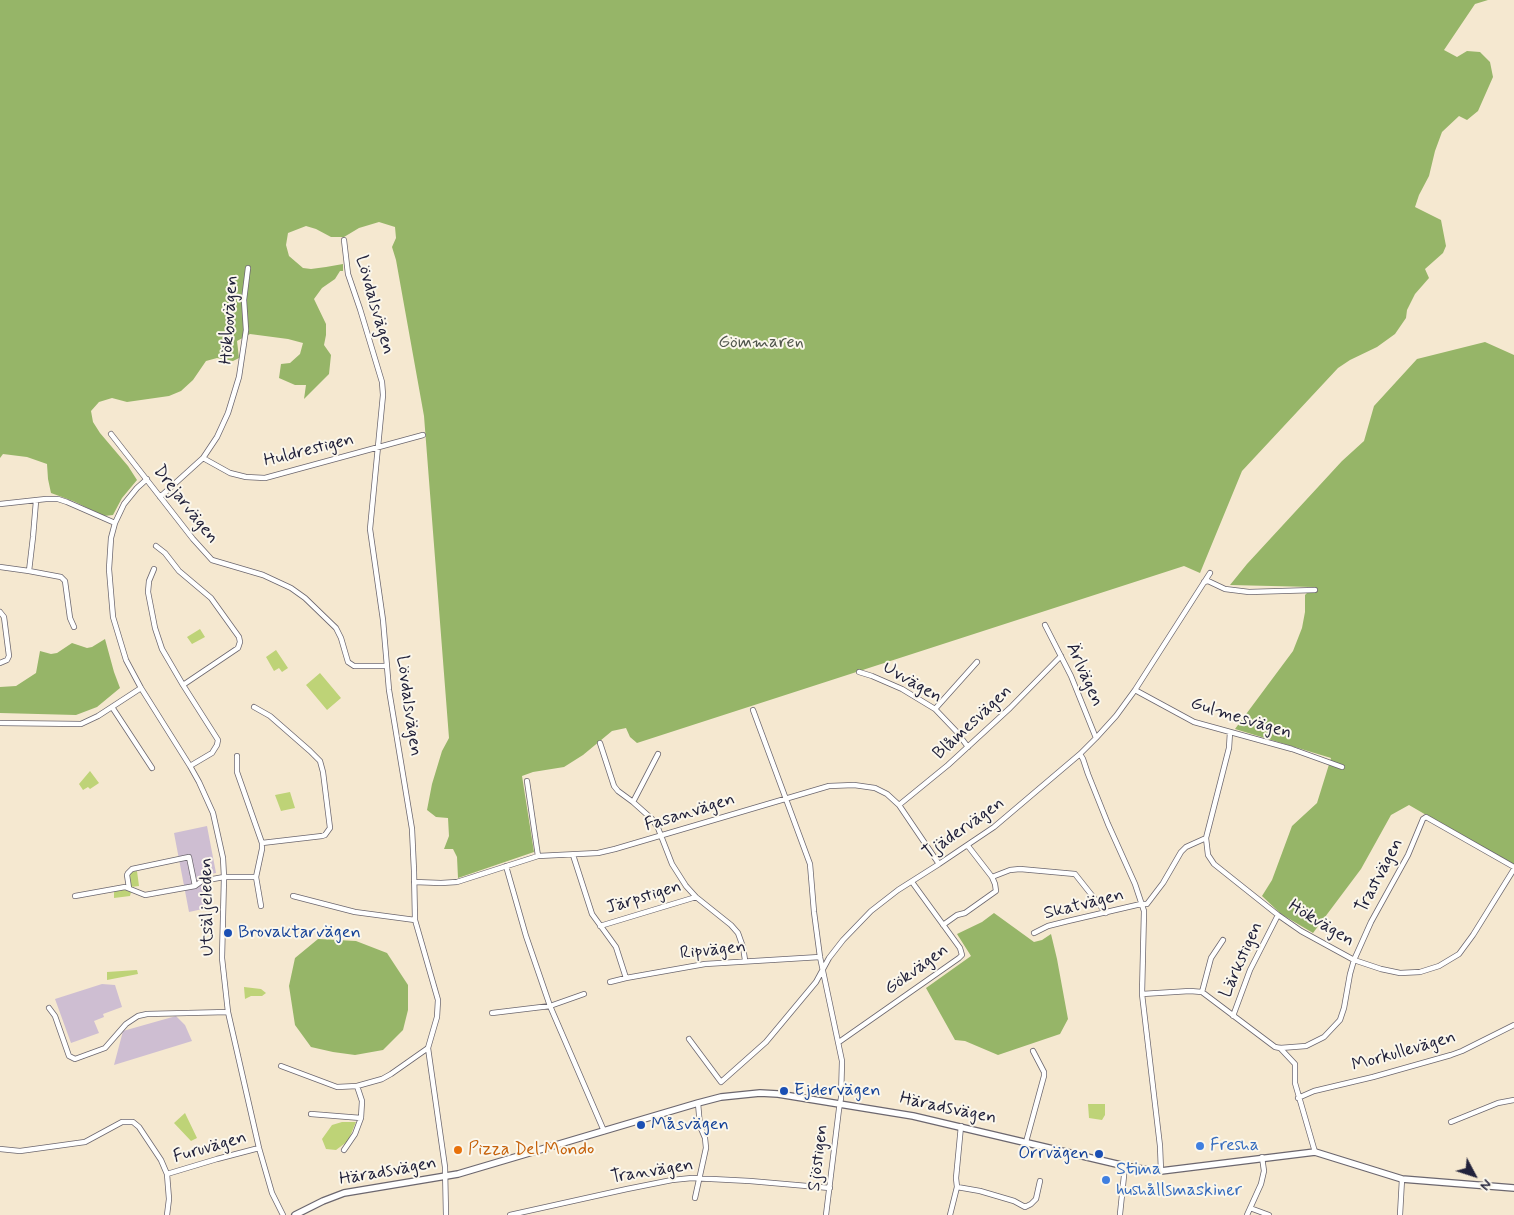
<!DOCTYPE html>
<html>
<head>
<meta charset="utf-8">
<style>
  body { margin:0 }
  #map { position:relative; width:1514px; height:1215px; overflow:hidden; background:#f5e8d0; font-family:Mynerve,sans-serif }
  canvas { display:block }
  .north { position:absolute; left:1449px; top:1150px; width:50px; height:50px; -webkit-text-stroke:4px #fbf7ec; paint-order:stroke; rotate:130deg; font-size:14px; font-weight:700; line-height:20px; text-align:center; color:#22223b }
  .north::after { content:''; display:block; margin:auto; width:18px; height:22px; background:#22223b; clip-path:polygon(50% 0,100% 100%,50% 72%,0 100%) }
</style>
</head>
<body>
<div id="map">
<canvas width="1514" height="1215"></canvas>
<div class="north">N</div>
</div>
<script>
const context = document.querySelector('canvas').getContext('2d');
context.lineJoin = 'round';
function fillPath(path, color) {
  context.fillStyle = color;
  context.fill(path, 'evenodd');
}
function shape(rows) {
  const path = new Path2D();
  for (const r of rows) {
    path.moveTo(r[0], r[1]);
    for (let i = 2; i < r.length; i += 2) path.lineTo(r[i], r[i + 1]);
  }
  return path;
}
function trace(path, color, width, dash) {
  context.strokeStyle = color;
  context.lineWidth = width;
  context.lineCap = dash ? 'butt' : 'round';
  context.setLineDash(dash || []);
  context.stroke(path);
}
function label(font, color, halo, rows, align = 'center') {
  context.font = font + ' Mynerve,sans-serif';
  context.lineWidth = 4;
  context.setLineDash([]);
  context.textBaseline = 'middle';
  context.strokeStyle = halo;
  context.fillStyle = color;
  for (const [text, x, y, turn = 0] of rows) {
    context.save();
    context.translate(x, y);
    context.rotate((+turn || 0) * Math.PI / 180);
    context.textAlign = isNaN(turn) ? turn : align;
    if (halo) context.strokeText(text, 0, 0);
    context.fillText(text, 0, 0);
    context.restore();
  }
}
fillPath(shape([
  [207,826,216,873,211,874,211,881,203,883,207,908,189,912,174,833],
  [102,984,115,985,122,1007,103,1014,104,1017,94,1021,99,1033,71,1043,55,999],
  [176,1016,185,1025,192,1041,114,1065,123,1031]
]), '#cebed2');
fillPath(shape([
  [200,629,205,637,192,644,187,637],
  [276,650,288,668,282,672,279,668,274,671,266,657],
  [320,673,341,698,327,710,306,685],
  [90,771,99,783,90,789,88,787,83,790,79,784],
  [290,792,295,808,281,811,275,795],
  [137,871,139,886,131,887,130,874,132,872],
  [123,889,131,892,130,896,114,898,114,891],
  [137,970,138,974,107,980,107,972],
  [244,987,261,989,266,993,262,996,251,996,245,999],
  [1088,1104,1105,1104,1105,1115,1102,1120,1089,1118],
  [185,1113,197,1138,191,1141,174,1123],
  [342,1122,356,1122,348,1141,336,1150,326,1149,322,1139,332,1125]
]), '#bed377');
fillPath(shape([
  [0,0,1488,0,1475,4,1444,50,1457,57,1467,51,1480,52,1490,62,1493,77,1478,111,1467,120,1459,116,1442,132,1435,151,1429,176,1419,195,1415,207,1441,220,1446,246,1443,253,1425,269,1429,278,1415,294,1407,310,1406,318,1395,334,1377,347,1350,360,1338,368,1242,471,1200,573,1184,566,637,743,630,737,626,728,612,731,583,755,564,767,533,772,522,776,534,852,458,878,457,857,453,849,444,849,449,836,448,818,436,817,427,810,432,784,442,751,449,738,424,416,396,260,392,247,396,238,395,227,379,222,359,228,344,237,331,237,316,229,306,226,288,233,286,245,289,256,303,268,311,269,326,267,343,264,343,271,340,271,335,279,322,288,314,299,326,324,326,335,324,345,331,355,329,374,304,399,306,385,295,385,279,378,281,364,290,363,300,354,303,343,288,339,250,334,237,341,239,358,233,361,217,358,206,361,193,380,181,391,169,396,127,402,112,398,99,402,91,411,93,422,100,433,128,466,137,480,122,498,113,515,104,516,73,501,51,493,48,479,47,464,27,457,3,454,0,458],
  [1485,342,1514,355,1514,866,1409,805,1391,815,1361,869,1313,933,1281,914,1262,896,1272,880,1292,826,1317,803,1331,758,1235,729,1293,651,1302,628,1305,612,1305,595,1313,587,1230,585,1247,564,1342,461,1364,441,1374,406,1417,359],
  [105,639,114,672,120,688,97,707,76,715,0,713,0,687,16,686,36,673,40,651,51,654,57,653,72,643,87,648,92,647],
  [994,913,1034,942,1042,940,1051,934,1057,959,1068,1019,1060,1034,998,1055,965,1041,955,1040,926,988,971,956,957,934,982,922],
  [318,939,356,941,387,953,408,985,408,1010,403,1030,383,1050,355,1055,333,1052,311,1047,295,1025,289,986,295,958]
]), '#96b568');
const minor = shape([
  [344,240,348,274,360,309,382,382,383,395,370,529,383,620,389,690,412,829,414,871,415,920,438,1000,437,1017,428,1048,445,1167,446,1215],
  [111,434,193,539,212,560,263,575,291,588,305,598,336,628,341,638,348,662,354,666,387,666],
  [203,458,230,473,246,477,265,478,423,435],
  [147,479,137,488,124,504,115,523,111,538,109,569,113,617,126,660,141,688,190,766,199,782,213,813,223,858,224,877,222,958,228,1012,259,1148,272,1193,283,1215],
  [160,497,203,458,217,437,228,413,239,377,246,330,244,300,248,268],
  [36,501,33,537,29,571,61,577,65,581,70,618,74,627],
  [0,504,46,499,58,499,67,502,115,523],
  [156,546,165,553,179,571,211,598,239,637,240,642,238,648,183,685],
  [0,567,29,571],
  [154,569,149,581,148,592,155,628,162,649,183,685,218,740,217,745,212,753,190,766],
  [1204,582,1208,581,1225,589,1249,592,1315,590],
  [0,612,4,617,9,656,7,660,0,663],
  [1045,625,1071,676,1096,738],
  [859,672,872,676,902,689,935,709,956,731,968,747],
  [1135,690,1194,722,1292,749,1342,767],
  [112,707,152,768],
  [254,707,270,716,310,751,320,761,323,772,330,828,325,835,322,836,262,843],
  [935,709,977,662],
  [753,710,810,864,814,912,820,957,842,1061,841,1098,839,1109,826,1215],
  [0,723,81,724,98,716,141,688],
  [1230,732,1229,748,1206,838,1208,855,1214,864,1278,915,1301,931,1354,960,1381,969,1400,973,1420,972,1439,966,1459,954,1473,935,1514,869],
  [600,743,614,786,618,791,633,802,652,819,658,828,672,864,686,886,696,897,731,925,738,933,743,947,745,960],
  [1080,754,1083,759,1088,774,1108,824,1135,884,1144,911,1142,994,1160,1146,1161,1171],
  [237,756,237,772,262,843,262,849,256,877,261,906],
  [527,781,538,856],
  [633,802,658,754],
  [899,805,948,765,1010,708,1061,656],
  [573,855,592,914,616,947,626,978],
  [506,866,526,936,550,1006,604,1131],
  [992,877,1010,870,1020,869,1075,874,1106,913],
  [414,882,441,883,457,882,538,856,598,853,615,849,829,786,854,785,875,788,887,794,899,805,939,864],
  [129,888,127,875,128,873,132,869,189,857,195,886],
  [75,896,125,887,145,895,195,886,202,881,224,877,256,877],
  [293,896,355,912,415,920],
  [943,925,957,915,965,913,996,891,995,884,992,877,968,846],
  [600,926,696,897],
  [1034,933,1048,926,1068,921,1141,904,1147,904,1163,883,1181,852,1186,847,1206,838],
  [610,982,626,978,705,964,820,957],
  [1202,992,1211,958,1223,940],
  [1142,994,1190,991,1202,992,1275,1047,1280,1048,1306,1046,1324,1037,1340,1020,1344,1008,1350,974,1354,960,1371,922,1408,855,1423,819,1426,817,1514,867],
  [49,1008,55,1016,69,1056,75,1059,105,1048,126,1024,138,1016,147,1014,228,1012],
  [492,1013,550,1006,584,994],
  [1233,1016,1250,970,1278,915],
  [689,1039,721,1082,766,1042,816,982,829,958,843,940,871,911,898,890,939,864,994,827,1080,754,1096,738,1116,716,1135,690,1210,573],
  [839,1042,959,958,962,955,960,948,912,882],
  [1280,1048,1295,1064,1295,1083,1315,1152],
  [281,1066,337,1087,357,1086,382,1079,391,1074,428,1048],
  [1298,1098,1314,1091,1373,1077,1451,1055,1462,1051,1514,1025],
  [311,1114,361,1118],
  [1451,1122,1498,1103,1514,1100],
  [1026,1142,1044,1076,1044,1072,1033,1051],
  [0,1149,20,1151,85,1142,122,1122,133,1122,139,1127,161,1160,167,1174,217,1159,259,1148],
  [344,1150,355,1134,361,1118,362,1101,357,1086],
  [957,1187,980,1191,1014,1201,1025,1207,1031,1204,1036,1199,1040,1181],
  [695,1198,706,1148,705,1138,700,1126,698,1103],
  [1250,1208,1269,1215],
  [1120,1214,1125,1166],
  [167,1215,169,1199,167,1174],
  [510,1215,627,1189,672,1180,692,1178,750,1181,830,1188],
  [950,1215,957,1187,956,1178,961,1126],
  [1247,1215,1261,1184,1264,1171,1262,1157],
  [1400,1215,1402,1179]
]);
const tertiary = shape([
  [295,1215,323,1201,344,1193,458,1174,698,1103,721,1097,760,1093,778,1094,913,1116,1125,1166,1148,1170,1161,1171,1315,1152,1402,1179,1514,1188]
]);
trace(minor, '#6c676f', 6);
trace(tertiary, '#6c676f', 8);
trace(minor, '#fff', 4.5);
trace(tertiary, '#fff', 5.5);
for (const [x, y, r, color] of [
  [228,933,5,"#1a4fb4"],
  [784,1091,5,"#1a4fb4"],
  [641,1125,5,"#1a4fb4"],
  [1200,1146,5,"#3f7fe0"],
  [458,1150,5,"#e8710a"],
  [1099,1154,5,"#1a4fb4"],
  [1106,1180,5,"#3f7fe0"]
]) {
  const dot = new Path2D();
  dot.arc(x, y, r, 0, 2 * Math.PI);
  context.fillStyle = color;
  context.fill(dot);
  trace(dot, '#fbf7ec', 2);
}
label('18px', '#22223b', '#fbf7ec', [
  ["Lövdalsvägen",374,305,74],
  ["Hökbovägen",230,320,-86],
  ["Huldrestigen",309,451,-14],
  ["Drejarvägen",185,505,52],
  ["Ärlvägen",1084,675,66],
  ["Uvvägen",912,683,30],
  ["Lövdalsvägen",408,706,82],
  ["Gulmesvägen",1241,719,17],
  ["Blåmesvägen",973,723,-43],
  ["Fasanvägen",690,813,-17],
  ["Tjädervägen",964,829,-35],
  ["Trastvägen",1380,876,-62],
  ["Järpstigen",644,898,-17],
  ["Skatvägen",1084,905,-14],
  ["Utsäljeleden",208,907,-91],
  ["Hökvägen",1321,924,31],
  ["Ripvägen",713,951,-6],
  ["Lärkstigen",1242,960,-66],
  ["Gökvägen",917,970,-36],
  ["Morkullevägen",1404,1052,-16],
  ["Häradsvägen",948,1109,12],
  ["Furuvägen",210,1148,-16],
  ["Sjöstigen",819,1158,-83],
  ["Häradsvägen",388,1172,-10],
  ["Tranvägen",652,1172,-9]
]);
label('18px', '#51574d', '#fbf7ec', [
  ["Gömmaren",761,343]
]);
label('18px', '#164399', '#fbf7ec', [
  ["Brovaktarvägen",238,933],
  ["Ejdervägen",794,1091],
  ["Måsvägen",651,1125],
  ["Orrvägen",1089,1154,"right"]
], 'left');
label('18px', '#366cbe', '#fbf7ec', [
  ["Fresha",1210,1146],
  ["Stima",1116,1170],
  ["hushållsmaskiner",1116,1191]
], 'left');
label('18px', '#c56008', '#fbf7ec', [
  ["Pizza Del Mondo",468,1150]
], 'left');
</script>
</body>
</html>
